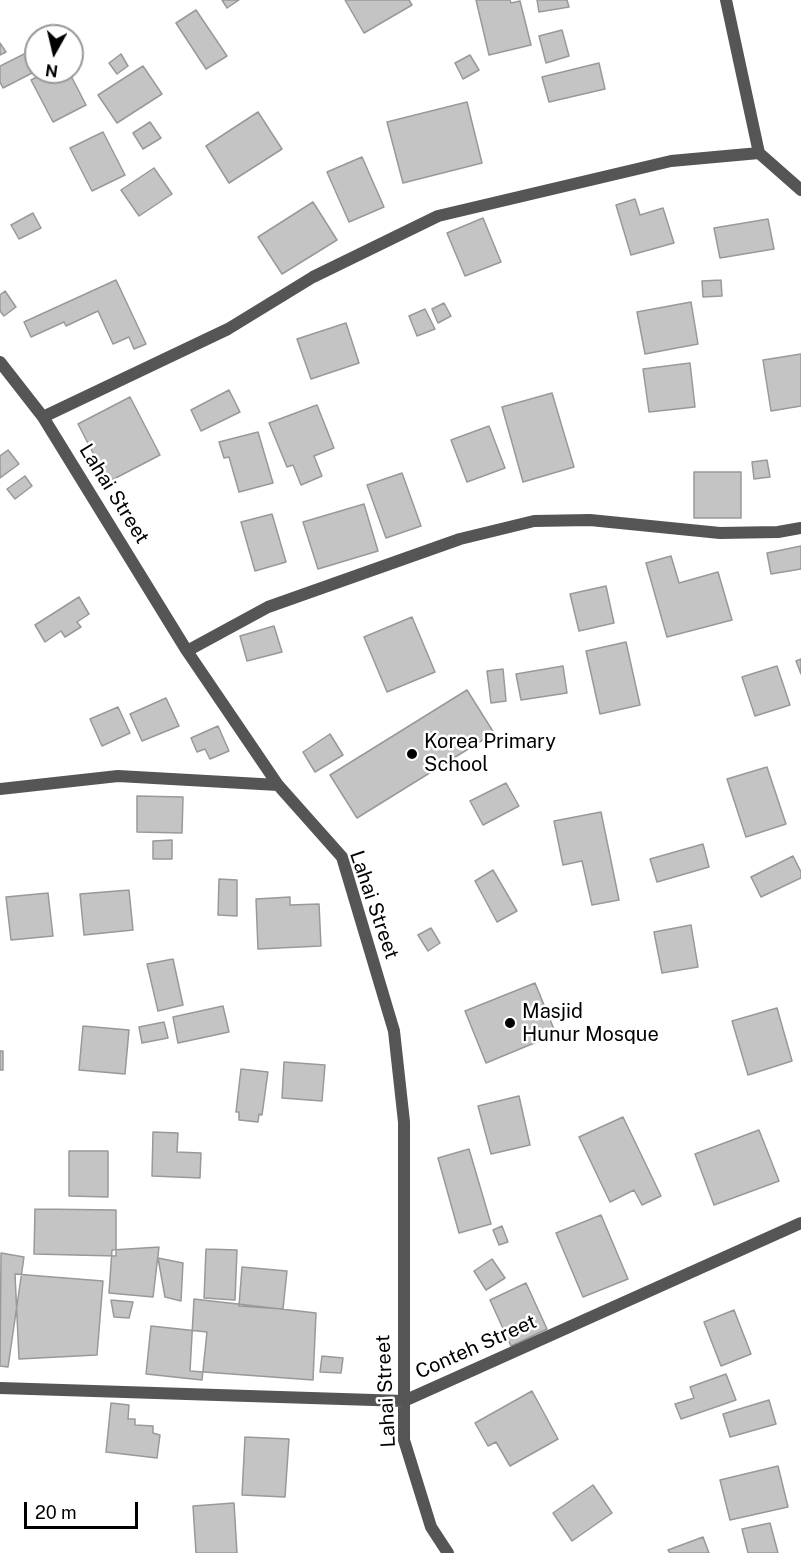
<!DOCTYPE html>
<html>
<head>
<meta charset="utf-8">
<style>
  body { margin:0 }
  #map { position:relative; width:801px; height:1553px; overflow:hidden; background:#fff; font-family:"Public Sans",sans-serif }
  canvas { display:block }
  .north { position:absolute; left:24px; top:24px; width:60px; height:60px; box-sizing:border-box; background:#fff; border:2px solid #999; border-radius:50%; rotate:188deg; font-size:16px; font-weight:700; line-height:24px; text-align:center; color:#000 }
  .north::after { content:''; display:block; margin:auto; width:21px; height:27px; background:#000; clip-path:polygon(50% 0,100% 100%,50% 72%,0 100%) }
  .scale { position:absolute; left:24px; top:1502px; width:114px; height:27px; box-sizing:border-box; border:3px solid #000; border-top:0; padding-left:8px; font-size:18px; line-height:21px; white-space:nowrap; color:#000; -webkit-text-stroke:4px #fff; paint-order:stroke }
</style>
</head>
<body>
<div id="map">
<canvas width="801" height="1553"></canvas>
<div class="north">N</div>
<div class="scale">20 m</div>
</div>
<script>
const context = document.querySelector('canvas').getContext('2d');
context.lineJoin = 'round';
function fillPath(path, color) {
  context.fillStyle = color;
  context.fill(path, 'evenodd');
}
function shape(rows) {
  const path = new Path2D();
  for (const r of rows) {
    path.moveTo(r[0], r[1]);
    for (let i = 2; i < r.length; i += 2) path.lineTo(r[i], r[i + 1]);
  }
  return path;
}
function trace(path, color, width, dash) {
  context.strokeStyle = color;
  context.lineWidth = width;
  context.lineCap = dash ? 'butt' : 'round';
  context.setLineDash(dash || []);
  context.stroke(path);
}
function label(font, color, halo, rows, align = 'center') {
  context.font = font + ' "Public Sans",sans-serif';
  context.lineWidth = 5;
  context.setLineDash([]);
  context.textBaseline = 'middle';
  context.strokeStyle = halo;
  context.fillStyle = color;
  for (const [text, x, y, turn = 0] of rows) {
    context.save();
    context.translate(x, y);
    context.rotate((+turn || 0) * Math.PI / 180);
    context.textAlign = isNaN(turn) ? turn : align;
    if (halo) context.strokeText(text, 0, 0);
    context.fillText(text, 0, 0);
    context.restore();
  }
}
const building = shape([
  [222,0,239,0,227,8,222,0],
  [345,0,409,0,412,5,364,33,345,0],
  [476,0,510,0,511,3,520,1,531,45,489,55,476,0],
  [537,0,567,0,569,7,539,12,537,0],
  [196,10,227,56,206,69,176,23,196,10],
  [562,30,569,56,546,63,539,36,562,30],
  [0,43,6,52,0,55,0,43],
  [36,48,36,71,3,88,0,82,0,66,36,48],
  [121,54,128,66,117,74,109,63,121,54],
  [470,55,479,70,463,79,455,63,470,55],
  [599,63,605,89,549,102,542,77,599,63],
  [143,66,162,94,117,123,98,95,143,66],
  [47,72,69,72,86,105,53,122,31,80,47,72],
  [467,102,482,163,403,183,387,122,467,102],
  [258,112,282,149,229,183,206,146,258,112],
  [150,122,161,138,143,149,133,133,150,122],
  [103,132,125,175,92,191,70,148,103,132],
  [362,157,384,207,349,222,327,172,362,157],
  [154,168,172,194,139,216,121,190,154,168],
  [635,199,640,215,663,208,674,243,631,255,616,205,635,199],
  [313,202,337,240,282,274,258,237,313,202],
  [33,213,41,228,19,239,11,225,33,213],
  [483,218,501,262,465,276,447,233,483,218],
  [768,219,774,249,720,258,714,228,768,219],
  [116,280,146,344,134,349,129,337,113,344,98,311,66,326,64,322,31,337,24,322,116,280],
  [721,280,722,296,703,297,702,281,721,280],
  [5,291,16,307,4,316,0,311,0,295,5,291],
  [691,302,698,344,645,354,637,312,691,302],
  [444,303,451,316,438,323,432,309,444,303],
  [425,309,435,329,417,336,409,316,425,309],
  [346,323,359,363,311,379,297,339,346,323],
  [801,354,801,406,771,411,763,360,801,354],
  [690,363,695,407,649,412,643,369,690,363],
  [229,390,240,412,201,431,191,410,229,390],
  [552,393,574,467,523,482,502,407,552,393],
  [130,397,160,455,108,482,78,424,130,397],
  [317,405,334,448,314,456,322,476,301,485,293,465,287,467,269,423,317,405],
  [489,426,505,468,467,482,451,440,489,426],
  [258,432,273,483,239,492,229,457,224,458,219,442,258,432],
  [8,450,19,464,0,478,0,456,8,450],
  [767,460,770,477,754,479,752,462,767,460],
  [694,472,741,472,741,518,694,518,694,472],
  [402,473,421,526,386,538,367,485,402,473],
  [25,476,32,486,15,499,7,489,25,476],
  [364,504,378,551,318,569,303,522,364,504],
  [272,514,286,562,255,571,241,522,272,514],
  [801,546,801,569,771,574,767,553,801,546],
  [671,556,679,583,718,572,732,620,667,637,646,563,671,556],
  [606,586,614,623,579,631,570,594,606,586],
  [79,597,89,614,77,622,81,627,65,637,61,631,45,642,35,625,79,597],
  [412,617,435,672,387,692,364,637,412,617],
  [274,626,282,652,247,661,240,636,274,626],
  [626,642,640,705,600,714,586,651,626,642],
  [801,659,801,674,796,661,801,659],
  [563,666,567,693,521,700,516,674,563,666],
  [777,666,790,705,755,716,742,677,777,666],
  [503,669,506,701,491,703,487,671,503,669],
  [467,690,494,733,357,818,330,775,467,690],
  [166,698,179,726,142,741,130,714,166,698],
  [118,707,130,733,102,746,90,719,118,707],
  [218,726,229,751,210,759,205,749,197,752,191,738,218,726],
  [330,734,343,755,315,772,303,752,330,734],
  [767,767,786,824,746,837,727,779,767,767],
  [506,783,519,806,483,825,470,801,506,783],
  [137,796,183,797,182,833,137,832,137,796],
  [601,812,619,900,592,905,582,861,563,865,554,821,601,812],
  [172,840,172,859,153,859,153,841,172,840],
  [703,844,709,867,657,882,650,859,703,844],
  [793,856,801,872,801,878,761,897,751,877,793,856],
  [493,870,517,911,497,922,475,881,493,870],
  [219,879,237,880,237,916,218,915,219,879],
  [129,890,133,930,84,935,80,894,129,890],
  [48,893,53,936,11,940,6,897,48,893],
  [290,897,290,905,319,904,321,946,258,949,256,899,290,897],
  [691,925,698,967,662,973,654,932,691,925],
  [431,928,440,943,428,951,418,935,431,928],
  [173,959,183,1005,158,1011,147,964,173,959],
  [535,983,556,1034,486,1063,465,1011,535,983],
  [223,1006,229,1032,178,1043,173,1017,223,1006],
  [777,1008,792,1061,748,1075,732,1021,777,1008],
  [164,1022,168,1038,142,1043,139,1027,164,1022],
  [83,1026,129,1030,125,1074,79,1070,83,1026],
  [0,1051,3,1051,3,1070,0,1070,0,1051],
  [284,1062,325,1065,322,1101,282,1098,284,1062],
  [241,1069,268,1072,262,1115,259,1114,258,1122,239,1120,239,1112,236,1112,241,1069],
  [519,1096,530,1145,491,1154,478,1106,519,1096],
  [623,1117,661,1196,642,1205,634,1190,610,1202,579,1137,623,1117],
  [759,1130,779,1181,714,1205,695,1154,759,1130],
  [153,1132,178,1133,177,1152,201,1153,200,1178,152,1176,153,1132],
  [469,1149,491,1224,459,1233,438,1158,469,1149],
  [69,1151,108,1151,108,1197,69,1196,69,1151],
  [35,1209,116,1210,116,1256,34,1254,35,1209],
  [601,1215,628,1279,583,1297,556,1233,601,1215],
  [502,1226,508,1242,499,1245,493,1230,502,1226],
  [159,1247,153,1297,109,1293,112,1250,159,1247],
  [206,1249,237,1250,235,1300,204,1298,206,1249],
  [1,1253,24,1257,8,1367,0,1366,1,1253],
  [158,1258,183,1263,181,1301,165,1297,158,1258],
  [492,1259,505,1278,486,1290,474,1271,492,1259],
  [242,1267,287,1271,283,1309,239,1306,242,1267],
  [15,1274,103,1281,97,1355,19,1359,15,1274],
  [526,1283,547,1329,511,1346,490,1300,526,1283],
  [194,1299,316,1313,313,1380,190,1371,194,1299],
  [111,1300,133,1302,129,1318,114,1317,111,1300],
  [734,1310,751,1354,721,1366,704,1322,734,1310],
  [151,1326,207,1332,202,1380,146,1374,151,1326],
  [322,1356,343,1358,341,1373,320,1372,322,1356],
  [726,1374,736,1400,681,1419,675,1404,694,1398,690,1387,726,1374],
  [532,1391,558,1439,510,1466,496,1442,488,1446,475,1423,532,1391],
  [769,1400,776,1424,730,1437,723,1414,769,1400],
  [111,1403,129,1405,128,1419,135,1419,135,1425,153,1426,153,1433,160,1435,157,1458,106,1452,111,1403],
  [245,1437,289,1439,285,1497,242,1495,245,1437],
  [778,1466,788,1507,730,1520,720,1480,778,1466],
  [593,1485,612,1513,572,1541,553,1513,593,1485],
  [234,1503,237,1553,196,1553,193,1506,234,1503],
  [770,1523,778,1553,748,1553,742,1529,770,1523],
  [703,1537,709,1553,670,1553,668,1550,703,1537]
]);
fillPath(building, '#c4c4c4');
trace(building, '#999', 1.5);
trace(shape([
  [726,0,759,153],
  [759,153,801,190],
  [0,362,43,417,187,651,278,785,342,857,394,1031,404,1122,404,1440,431,1527,448,1553],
  [43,417,228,329,313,277,438,216,671,161,759,153],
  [187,651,268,607,460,539,534,521,590,520,720,533,778,532,801,528],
  [0,789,118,776,278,785],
  [0,1388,404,1401,801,1223]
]), '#555', 12);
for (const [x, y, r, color] of [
  [412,754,6,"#000"],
  [510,1023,6,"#000"]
]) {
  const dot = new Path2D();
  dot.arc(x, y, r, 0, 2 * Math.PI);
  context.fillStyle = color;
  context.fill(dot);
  trace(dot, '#fff', 2);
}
label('20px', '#000', '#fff', [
  ["Lahai Street",114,494,58],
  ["Lahai Street",374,905,71],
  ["Conteh Street",476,1347,-24],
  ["Lahai Street",386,1391,-93]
]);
label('20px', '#000', '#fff', [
  ["Korea Primary",424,742],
  ["School",424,765],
  ["Masjid",522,1012],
  ["Hunur Mosque",522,1035]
], 'left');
</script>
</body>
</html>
